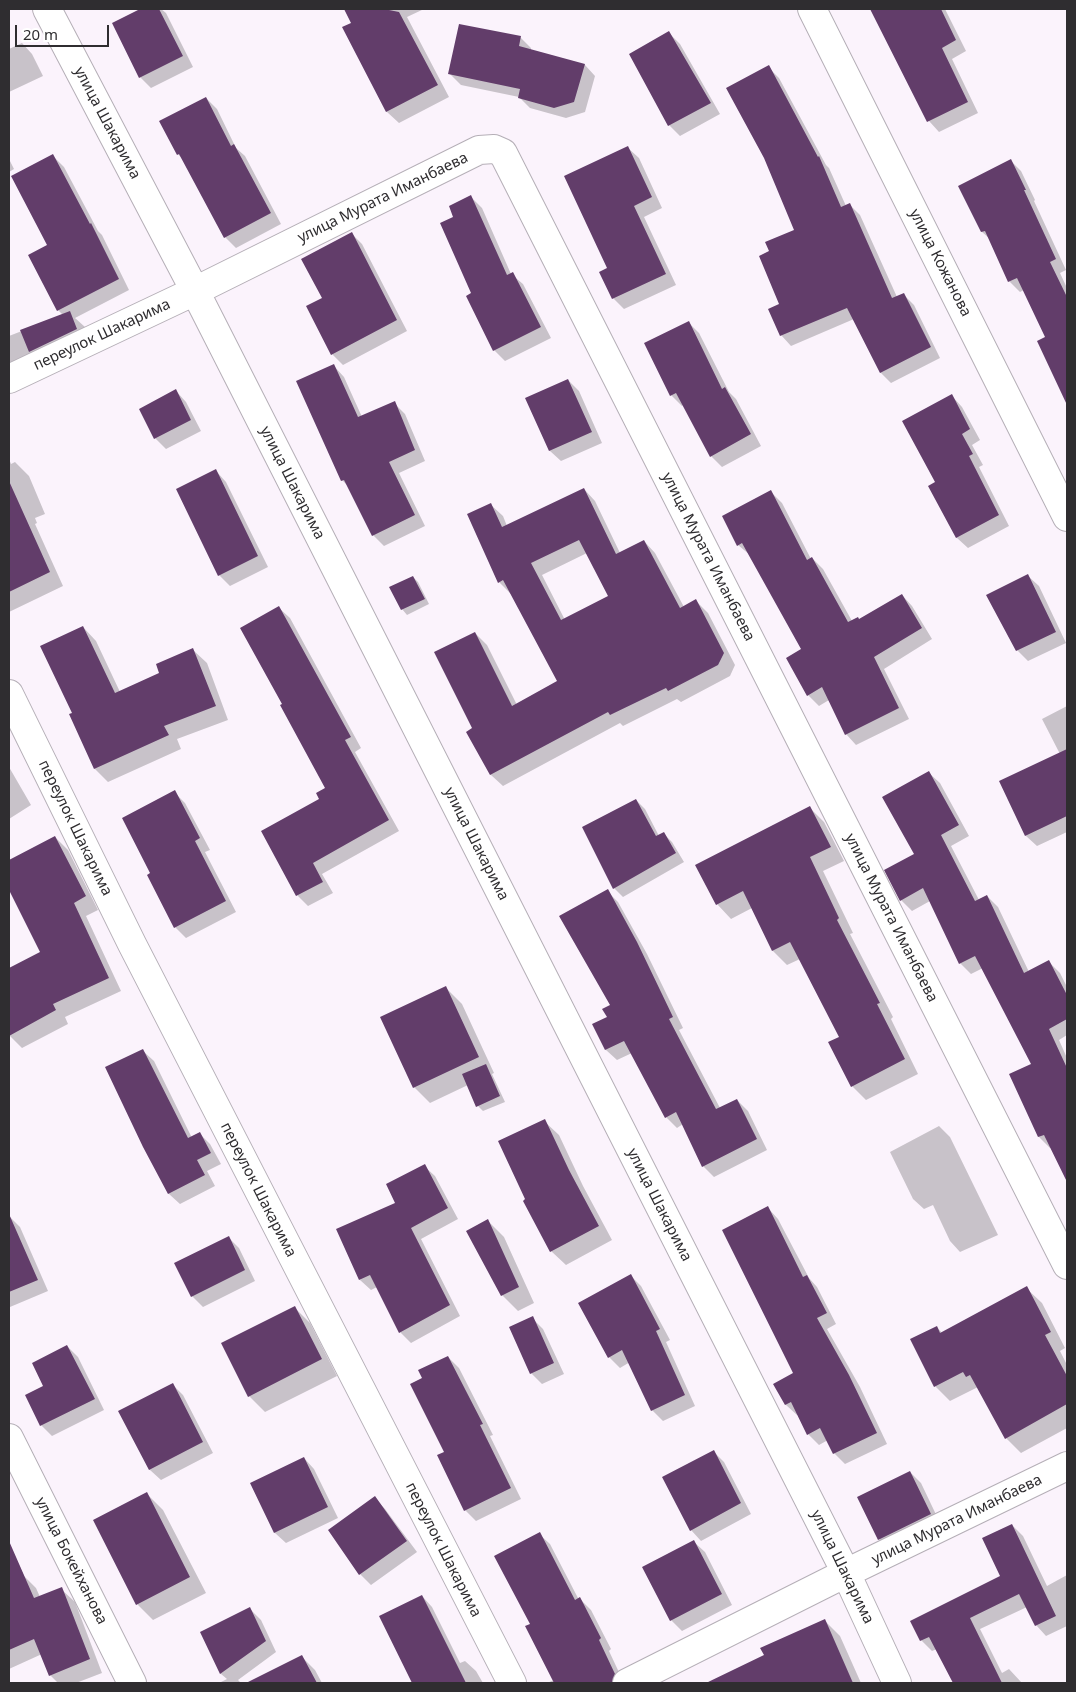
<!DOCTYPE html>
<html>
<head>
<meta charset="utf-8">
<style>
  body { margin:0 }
  #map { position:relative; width:1076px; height:1692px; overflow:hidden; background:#fbf3fc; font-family:"Noto Sans",sans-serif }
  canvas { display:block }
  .frame { position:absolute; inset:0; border:10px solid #2f2d30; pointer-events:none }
  .scale { position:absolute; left:15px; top:25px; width:94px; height:22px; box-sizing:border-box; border:2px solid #2f2d30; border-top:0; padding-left:6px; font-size:15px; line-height:18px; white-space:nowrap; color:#2f2d30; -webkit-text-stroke:4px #fff; paint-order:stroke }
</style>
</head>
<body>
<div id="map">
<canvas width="1076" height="1692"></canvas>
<div class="frame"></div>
<div class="scale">20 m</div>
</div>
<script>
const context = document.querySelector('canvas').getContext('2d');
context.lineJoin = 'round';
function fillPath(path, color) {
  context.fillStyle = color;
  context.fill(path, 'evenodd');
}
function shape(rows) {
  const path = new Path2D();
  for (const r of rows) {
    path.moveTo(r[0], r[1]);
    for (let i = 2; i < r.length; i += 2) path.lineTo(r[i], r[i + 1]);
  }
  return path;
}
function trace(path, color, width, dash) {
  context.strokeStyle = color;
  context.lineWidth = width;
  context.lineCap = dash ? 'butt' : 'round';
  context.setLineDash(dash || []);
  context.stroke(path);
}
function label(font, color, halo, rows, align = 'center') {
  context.font = font + ' "Noto Sans",sans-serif';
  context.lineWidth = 5;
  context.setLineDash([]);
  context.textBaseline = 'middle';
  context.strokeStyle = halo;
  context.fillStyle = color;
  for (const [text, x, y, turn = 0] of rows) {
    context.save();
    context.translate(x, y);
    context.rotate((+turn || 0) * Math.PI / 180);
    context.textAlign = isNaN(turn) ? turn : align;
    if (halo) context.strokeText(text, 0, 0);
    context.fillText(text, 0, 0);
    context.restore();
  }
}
fillPath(shape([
  [143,9,161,9,166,13,193,67,151,88,140,77,114,24],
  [346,9,424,9,407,17,449,97,399,123,387,112,344,28,353,23],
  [872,9,945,9,966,51,952,59,978,113,939,132,929,121],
  [669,33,680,44,720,114,680,136,669,125],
  [520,37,531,48,531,50,585,65,595,76,585,112,566,118,530,108,519,97,461,85,450,74],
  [22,43,32,54,43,76,9,92,9,49],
  [768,67,779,78,826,165,829,168,846,206,850,205,860,215,897,297,903,294,914,305,940,358,891,383,881,373,854,319,791,346,781,335,780,305,770,252,796,230],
  [206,98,217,109,236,148,245,156,281,224,236,248,225,237,184,161,178,154],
  [628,148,639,158,662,208,644,217,676,285,624,309,613,298,609,268],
  [53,156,64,167,98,231,102,235,129,290,75,318,85,327,91,344,9,381,9,336,63,315,58,310,49,246],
  [9,159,14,169,9,172],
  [1011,161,1021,171,1035,200,1034,201,1066,270,1060,273,1067,288,1067,400,1065,397,1047,338,1024,290,1020,292,1009,281,990,239,982,232,960,187],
  [471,197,482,208,511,274,523,284,551,338,505,361,494,350,472,294,455,217],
  [351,233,362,244,407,331,343,365,332,354,323,298],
  [688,322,699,333,729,392,736,399,761,446,722,467,711,456,683,405,682,406,671,395],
  [334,366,344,377,362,417,394,403,405,414,425,461,399,473,425,526,384,546,373,535,349,487,342,480],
  [568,380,579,391,602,443,561,461,550,451,527,398],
  [176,391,186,402,201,431,166,449,155,438],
  [952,396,962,407,980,440,972,445,983,465,979,467,1009,526,968,548,957,538,930,486,937,483],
  [9,459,11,464,15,462,29,476,45,514,35,518,37,523,35,524,63,586,9,612],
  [216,471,226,482,268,567,230,586,219,575],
  [584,489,595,501,620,553,644,541,655,553,684,607,696,601,708,613,735,665,730,676,681,702,677,699,623,726,620,723,503,786,491,775,467,732,474,728,475,633,487,645,517,705,559,681,511,594,499,582,491,505,503,516,507,526],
  [587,553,610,596,565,620,542,575],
  [771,492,782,503,811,559,812,558,823,569,852,621,860,620,902,595,912,606,932,639,884,669,909,719,856,745,846,734,829,700,819,706,808,695,802,650,750,555,738,545],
  [1028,576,1039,586,1066,643,1028,661,1017,650],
  [413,577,418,582,429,604,407,615,402,609],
  [279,608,290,618,361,748,355,752,399,831,322,874,333,893,308,906,297,895,321,800,326,788],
  [83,627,96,641,120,692,161,674,193,650,207,663,228,720,177,739,181,749,108,782,95,769,71,715,74,714],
  [1067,706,1067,832,1037,846,1026,836,1060,754,1042,719],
  [9,767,31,805,9,819],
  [929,773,940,783,969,836,951,846,979,900,987,896,998,907,1029,972,1049,962,1060,973,1067,987,1067,1035,1059,1040,1067,1058,1067,1179,1051,1147,1050,1148,1039,1137,1011,1075,1033,1065,983,968,971,974,960,963,930,901,912,911,901,900,915,855],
  [174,792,185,803,210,850,205,852,236,912,186,938,175,927,149,875,152,873],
  [636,800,645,809,659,836,663,833,672,842,684,862,623,897,614,888],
  [810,808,824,822,844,861,823,871,853,933,850,934,893,1017,891,1019,918,1074,866,1100,852,1086,841,1038,800,959,787,965,773,951,752,908,731,919,717,904],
  [55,837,68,850,98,910,86,916,121,991,65,1017,68,1024,22,1048,9,1035,9,970,42,952,9,887,9,861],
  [607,891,618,902,647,954,683,1028,679,1030,720,1108,737,1100,748,1111,767,1150,714,1177,703,1166,683,1124,677,1128,666,1117,632,1053,617,1060,606,1050,594,1025,608,1018,612,1005],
  [446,988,462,1004,494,1073,492,1074,505,1102,483,1111,478,1106,468,1085,430,1103,414,1087],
  [143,1051,154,1061,192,1138,199,1133,210,1144,221,1164,207,1171,215,1186,180,1204,169,1194,144,1147],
  [544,1121,559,1135,583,1186,612,1240,566,1265,551,1251,527,1200],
  [939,1126,950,1137,998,1235,960,1252,950,1241,933,1205,924,1209,913,1199,890,1152],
  [424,1166,435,1176,458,1219,421,1239,460,1316,411,1343,400,1332,377,1287,371,1290,360,1280,397,1203],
  [768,1208,778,1219,809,1278,817,1287,836,1324,827,1329,860,1387,887,1444,845,1464,834,1453,828,1440,819,1445,808,1434,799,1414,797,1415,786,1405,775,1384,795,1373],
  [9,1216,20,1227,48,1291,10,1307],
  [488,1221,504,1237,534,1303,518,1311,502,1295],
  [228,1237,239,1248,255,1281,203,1307,192,1296],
  [630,1275,641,1286,670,1340,666,1342,695,1406,663,1421,652,1410,630,1362,620,1368,609,1357],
  [1026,1288,1042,1303,1065,1348,1060,1351,1067,1365,1067,1428,1021,1453,1006,1438,978,1387,950,1401,935,1386,937,1327,942,1333],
  [294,1307,310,1323,337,1376,265,1412,249,1396],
  [532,1318,543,1329,564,1374,542,1384,531,1373],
  [67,1346,78,1357,104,1410,52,1436,41,1425],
  [448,1357,459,1368,493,1435,490,1436,521,1499,476,1521,465,1510,446,1452,424,1378],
  [172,1384,183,1395,213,1453,161,1480,150,1470,120,1412],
  [713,1451,724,1462,751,1514,701,1541,691,1530],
  [304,1458,314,1469,338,1518,286,1543,275,1533,251,1484],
  [910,1472,921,1483,941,1525,890,1550,879,1539],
  [147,1494,163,1510,206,1593,153,1620,137,1604],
  [375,1498,385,1509,417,1552,371,1585,360,1574],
  [1012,1525,1023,1536,1047,1586,1067,1575,1067,1626,1046,1636,1036,1625,1027,1607,980,1629,1002,1673,1009,1669,1022,1683,955,1683,937,1649,932,1651,921,1640,1002,1577],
  [539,1534,550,1544,579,1600,580,1599,591,1610,611,1649,609,1651,624,1683,547,1683,554,1680,531,1624],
  [694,1542,705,1552,732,1605,682,1631,671,1620],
  [9,1543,24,1576,36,1588,40,1597,61,1589,75,1602,102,1673,76,1683,58,1683,50,1675,42,1654,9,1669],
  [422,1596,432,1607,460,1663,465,1661,476,1671,483,1683,419,1683],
  [250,1609,261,1620,276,1652,238,1680,241,1683,219,1683,227,1679,221,1674,201,1632],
  [824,1620,840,1636,861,1683,708,1683,765,1656],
  [302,1657,315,1670,322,1683,249,1683]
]), '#0003');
fillPath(shape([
  [140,9,159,9,183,56,139,78,112,23],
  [344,9,384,9,399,12,438,85,386,112,342,27,351,23],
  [870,9,941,9,956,40,942,48,968,102,927,122],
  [459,24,521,36,519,46,585,64,574,102,554,108,518,98,520,89,448,74],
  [669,31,711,103,668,126,629,54],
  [769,65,818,157,819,156,841,207,850,203,892,298,904,293,931,347,880,373,847,308,780,336,768,309,779,304,759,256,769,251,765,242,794,230,764,158,726,88],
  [206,97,231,146,234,144,271,213,224,238,179,154,177,155,159,121],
  [628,146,652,197,634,206,666,274,612,299,599,272,607,268,564,176],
  [53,154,90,224,91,223,119,279,57,311,28,255,47,245,11,176],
  [1011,159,1026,190,1024,190,1056,259,1050,262,1067,297,1067,405,1037,341,1045,337,1017,278,1008,282,985,231,981,232,958,186],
  [471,195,507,275,513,272,541,327,493,351,466,296,471,293,440,223,453,217,449,206],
  [352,232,397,320,331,355,306,306,322,298,301,259],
  [70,311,77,329,29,352,20,330],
  [689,321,722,389,725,387,751,434,710,457,676,393,670,396,644,343],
  [334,364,358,417,395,401,415,450,389,462,415,515,372,536,344,480,341,481,296,381],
  [568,379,592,432,549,451,525,398],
  [176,389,191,420,154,439,139,409],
  [952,394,970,429,962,434,973,454,969,456,999,515,956,538,928,486,935,482,902,421],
  [216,469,258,556,218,576,176,489],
  [9,481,50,572,9,592],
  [584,488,616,554,644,540,680,608,696,599,724,653,718,665,668,691,666,688,610,715,608,712,490,775,466,732,472,728,434,652,475,632,512,706,557,681,503,580,498,583,467,514,491,503,502,527],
  [579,540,608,596,561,620,531,563],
  [771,490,807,560,812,557,848,622,858,617,859,619,902,594,922,628,874,657,899,708,845,735,822,687,807,696,786,658,801,649,742,543,737,546,722,516],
  [1028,574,1056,632,1016,651,986,595],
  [413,576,425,599,401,610,389,587],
  [279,606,351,737,345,740,389,820,313,863,323,882,296,896,261,831,319,799,316,793,325,788,280,705,282,704,240,628],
  [83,626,115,693,159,673,156,664,193,648,216,706,164,726,169,735,94,769,69,714,72,713,40,646],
  [1067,749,1067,816,1025,836,999,781],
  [929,771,959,825,941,835,975,901,987,895,1024,973,1049,960,1067,995,1067,1019,1049,1029,1067,1068,1067,1182,1044,1135,1038,1137,1009,1074,1031,1064,975,956,959,964,923,888,900,901,884,870,914,854,882,797],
  [175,790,200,838,195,841,226,901,174,928,147,875,150,873,122,818],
  [636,799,656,836,664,832,676,853,613,889,582,827],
  [810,806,831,847,810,857,839,918,837,920,880,1003,877,1004,905,1059,851,1087,828,1042,839,1037,790,942,772,951,743,891,716,905,695,865],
  [55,836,86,896,74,903,109,978,53,1004,56,1010,9,1036,9,968,40,952,9,890,9,860],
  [608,889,637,942,673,1017,669,1019,716,1109,737,1099,757,1139,702,1167,676,1112,665,1118,624,1041,605,1050,592,1024,607,1017,602,1009,610,1005,559,916],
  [446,986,479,1057,413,1088,380,1017],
  [143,1049,188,1138,200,1132,211,1153,197,1160,205,1175,168,1194,143,1147,105,1067],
  [486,1064,500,1096,476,1107,462,1074],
  [545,1119,569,1170,599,1226,550,1252,523,1201,525,1199,498,1141],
  [425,1164,448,1208,411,1228,450,1305,399,1333,370,1275,359,1280,336,1229,395,1203,386,1184],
  [768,1206,803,1277,807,1275,827,1313,817,1318,849,1375,877,1433,833,1454,820,1428,807,1435,791,1402,785,1405,773,1384,793,1373,722,1230],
  [9,1214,38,1280,9,1292],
  [488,1219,519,1287,501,1296,466,1231],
  [229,1236,245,1270,191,1297,174,1263],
  [631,1274,660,1329,656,1331,685,1395,651,1411,622,1350,608,1358,578,1303],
  [1027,1286,1051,1332,1045,1335,1067,1376,1067,1404,1005,1439,970,1375,966,1377,963,1372,934,1387,910,1339,937,1326,940,1333],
  [295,1306,322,1359,248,1397,221,1343],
  [533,1316,554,1363,530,1374,509,1327],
  [67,1345,95,1399,40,1426,25,1395,43,1386,32,1363],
  [448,1356,483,1424,480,1425,511,1488,464,1511,437,1455,444,1452,410,1384,422,1378,418,1370],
  [173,1383,203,1442,149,1470,118,1411],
  [714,1450,741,1503,690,1531,662,1477],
  [304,1457,328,1507,274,1533,250,1483],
  [910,1471,931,1514,878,1540,857,1497],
  [147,1492,190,1577,136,1605,93,1520],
  [375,1496,407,1541,359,1575,328,1530],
  [1012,1524,1056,1616,1035,1626,1019,1594,970,1618,1002,1683,953,1683,929,1637,920,1641,910,1621,1000,1576,982,1538],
  [540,1532,575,1600,580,1597,601,1638,599,1640,615,1674,612,1683,554,1683,525,1626,530,1624,494,1556],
  [694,1540,722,1594,670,1621,642,1567],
  [9,1541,34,1598,62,1587,90,1659,49,1676,34,1639,9,1650],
  [422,1595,466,1683,412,1683,379,1616],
  [250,1607,266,1641,220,1674,200,1632],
  [825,1619,853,1683,706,1683,764,1655,760,1648],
  [302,1655,317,1683,246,1683]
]), '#623d6a');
const minor = shape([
  [47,9,195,291,846,1573,897,1683],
  [812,9,1067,517],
  [9,379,195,291,479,150,494,149,503,153,1067,1265],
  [9,694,132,944,512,1683],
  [9,1438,132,1683],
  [627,1683,846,1573,1067,1466]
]);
trace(minor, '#b5afb7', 30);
trace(minor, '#fff', 28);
label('15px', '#2f2d30', '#fff', [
  ["улица Шакарима",107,123,62],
  ["улица Мурата Иманбаева",383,198,-26],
  ["улица Кожанова",940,263,63],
  ["переулок Шакарима",102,335,-25],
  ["улица Шакарима",292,483,63],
  ["улица Мурата Иманбаева",708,557,63],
  ["переулок Шакарима",75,828,64],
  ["улица Шакарима",476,844,63],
  ["улица Мурата Иманбаева",891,918,63],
  ["переулок Шакарима",258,1190,63],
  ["улица Шакарима",659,1205,63],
  ["улица Мурата Иманбаева",957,1520,-26],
  ["переулок Шакарима",443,1550,63],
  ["улица Бокейханова",71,1561,63],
  ["улица Шакарима",842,1567,64]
]);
</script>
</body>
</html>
